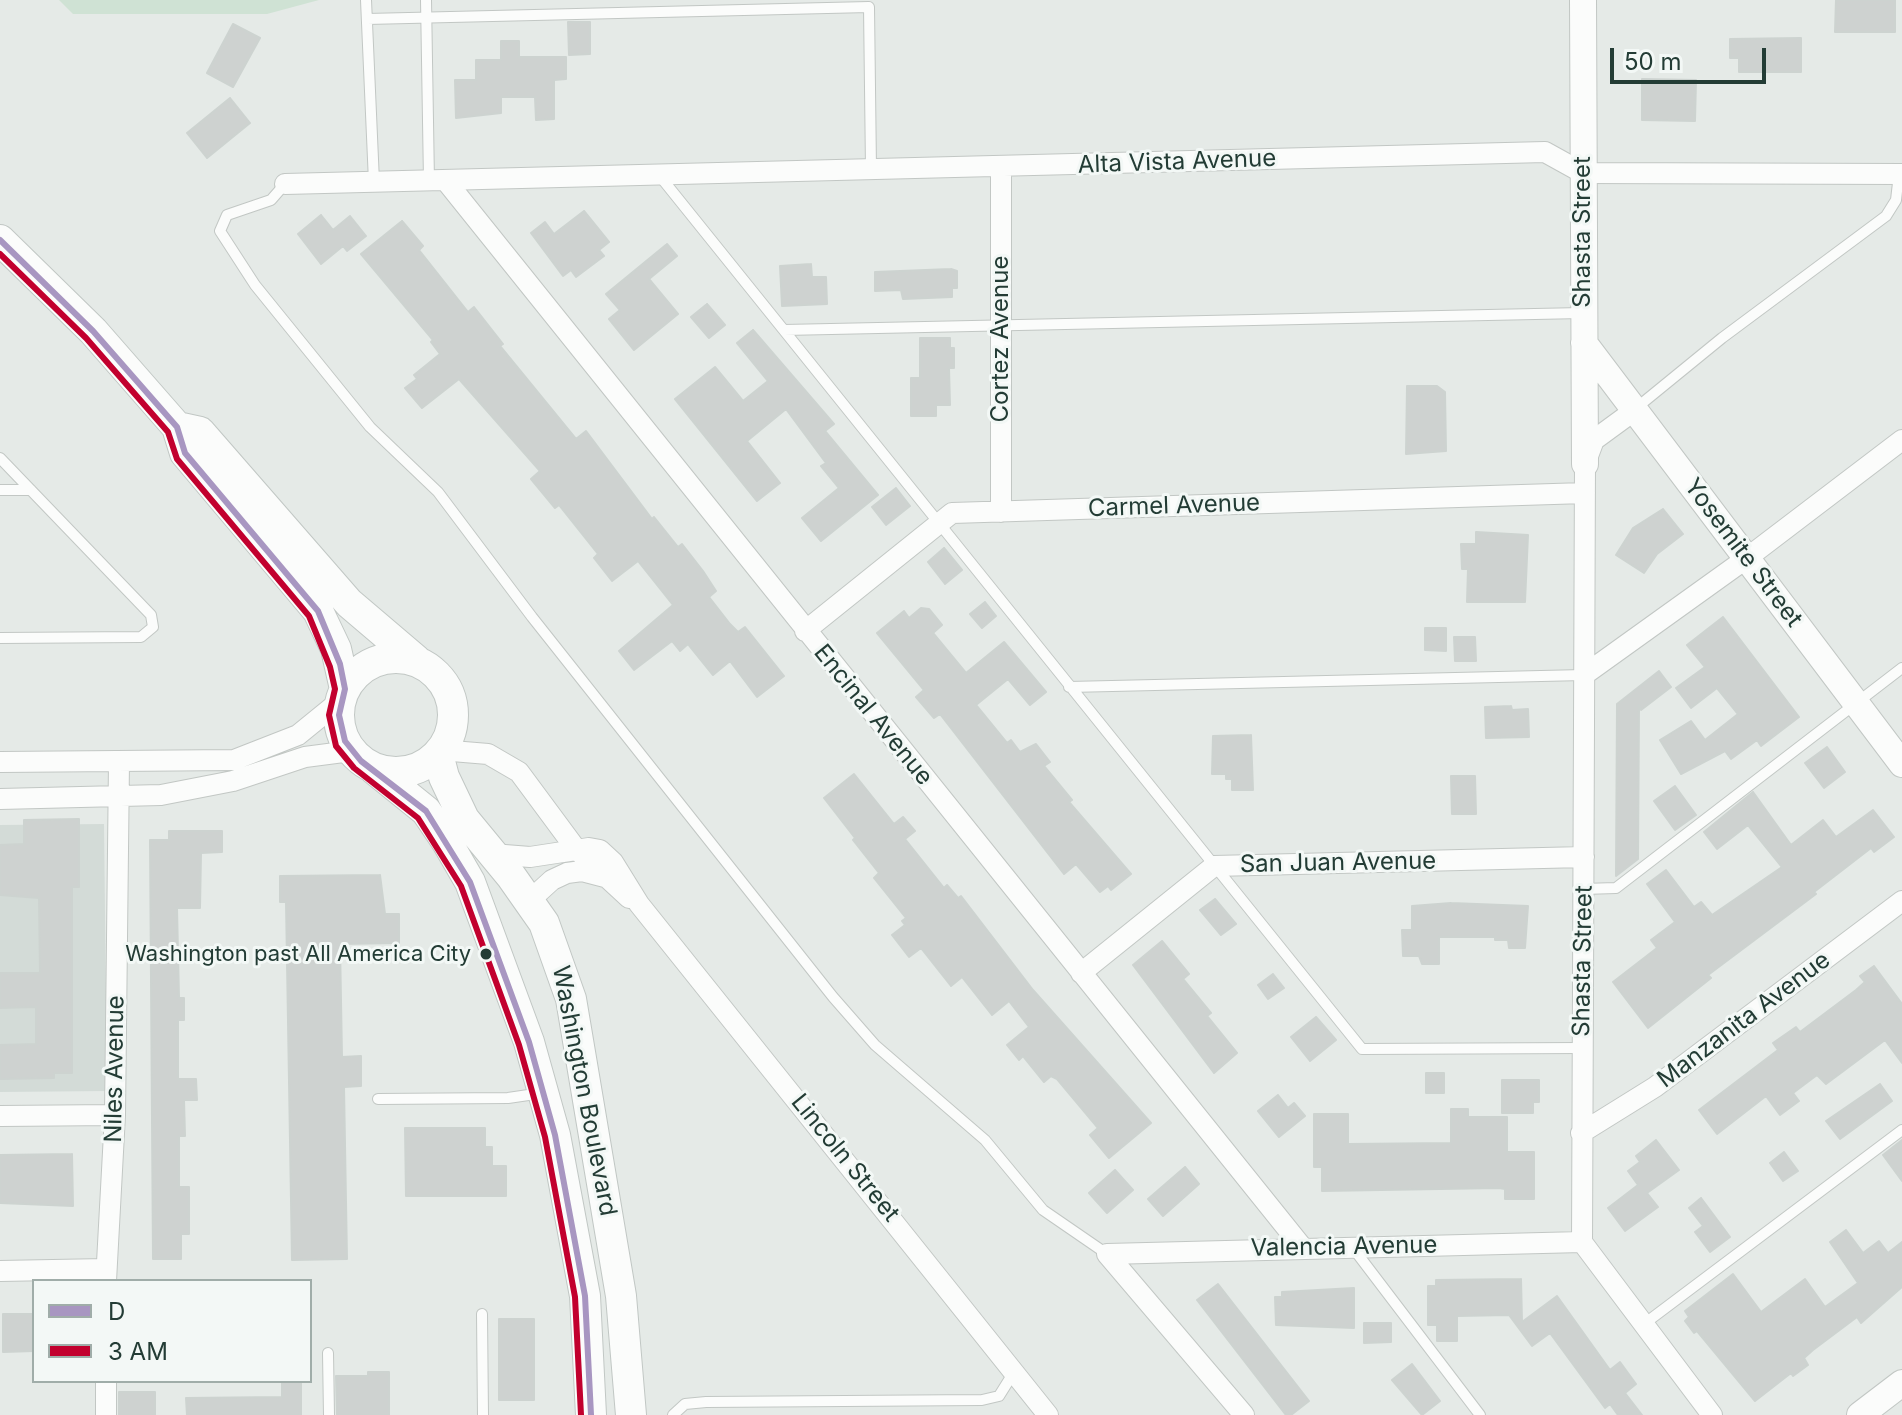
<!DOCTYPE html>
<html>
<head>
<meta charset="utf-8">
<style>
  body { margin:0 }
  #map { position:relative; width:1902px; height:1415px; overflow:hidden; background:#e5eae7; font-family:Inter,sans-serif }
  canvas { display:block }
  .legend { position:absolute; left:32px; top:1279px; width:280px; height:104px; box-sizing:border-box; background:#f3f8f6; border:2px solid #a0ada9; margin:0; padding:10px 14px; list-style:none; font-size:24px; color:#233c35 }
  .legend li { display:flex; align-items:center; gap:16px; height:40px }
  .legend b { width:40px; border:2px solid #a0ada9 }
  .scale { position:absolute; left:1610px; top:48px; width:156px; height:36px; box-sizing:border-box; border:4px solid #233c35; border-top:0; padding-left:10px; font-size:24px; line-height:28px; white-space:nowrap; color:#233c35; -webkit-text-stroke:6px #f3f8f6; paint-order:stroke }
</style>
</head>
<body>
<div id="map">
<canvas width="1902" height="1415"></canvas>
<ul class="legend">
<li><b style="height:10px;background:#a896c1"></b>D</li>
<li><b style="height:10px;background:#c2002e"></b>3 AM</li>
</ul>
<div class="scale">50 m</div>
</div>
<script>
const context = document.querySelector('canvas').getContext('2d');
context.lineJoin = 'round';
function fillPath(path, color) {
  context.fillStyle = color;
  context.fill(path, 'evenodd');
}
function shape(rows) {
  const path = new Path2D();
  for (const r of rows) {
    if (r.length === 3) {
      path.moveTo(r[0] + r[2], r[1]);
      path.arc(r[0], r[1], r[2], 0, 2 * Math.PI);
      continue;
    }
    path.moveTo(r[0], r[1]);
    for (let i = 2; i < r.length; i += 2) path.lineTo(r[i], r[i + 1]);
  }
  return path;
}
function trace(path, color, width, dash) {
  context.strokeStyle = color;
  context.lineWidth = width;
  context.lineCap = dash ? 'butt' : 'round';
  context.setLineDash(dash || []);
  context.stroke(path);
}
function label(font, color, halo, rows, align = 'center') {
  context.font = font + ' Inter,sans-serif';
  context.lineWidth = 6;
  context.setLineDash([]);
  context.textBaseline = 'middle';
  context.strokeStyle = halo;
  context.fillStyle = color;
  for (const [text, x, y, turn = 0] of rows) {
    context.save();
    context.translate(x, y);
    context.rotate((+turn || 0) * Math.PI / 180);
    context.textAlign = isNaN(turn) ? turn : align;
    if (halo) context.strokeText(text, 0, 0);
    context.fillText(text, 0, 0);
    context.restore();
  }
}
fillPath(shape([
  [104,824,107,1091,0,1092,0,825]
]), '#d3dbd7');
fillPath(shape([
  [59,0,319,0,267,14,73,14]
]), '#cfe2d4');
const building = shape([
  [1836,0,1895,0,1895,32,1835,32,1836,0],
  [568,22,590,22,590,54,569,55,568,22],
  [233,24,260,38,233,87,207,73,233,24],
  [1801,38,1801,72,1739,72,1739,58,1730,58,1730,39,1801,38],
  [501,41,519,41,519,57,566,57,566,79,554,80,554,119,536,120,535,97,501,97,501,113,456,118,455,80,476,80,476,60,501,60,501,41],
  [1642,79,1696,80,1695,121,1642,120,1642,79],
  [230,98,250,123,207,158,187,133,230,98],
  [584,211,609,242,599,250,604,256,576,277,571,270,563,276,531,233,545,222,554,234,584,211],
  [321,215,333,230,350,216,366,236,347,251,343,246,321,264,298,234,321,215],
  [402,221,423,246,419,250,468,312,474,307,503,344,500,346,576,439,586,431,652,519,654,517,678,547,682,544,703,571,716,591,709,597,730,624,738,632,745,627,784,676,757,697,730,661,713,675,688,644,680,651,672,641,634,670,619,651,673,605,638,561,612,581,594,558,598,554,559,505,555,508,531,479,540,471,459,379,422,408,405,388,417,379,414,375,440,354,431,342,433,340,361,254,402,221],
  [667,244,677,256,649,279,678,314,634,350,609,319,620,310,606,294,667,244],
  [811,264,812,277,826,277,827,304,782,306,780,266,811,264],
  [951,269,957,271,957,288,952,288,952,297,903,299,901,290,875,291,875,272,951,269],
  [707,304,725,325,709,338,691,317,707,304],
  [753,330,834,424,825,431,878,495,821,541,802,518,839,488,821,466,826,463,786,409,747,441,780,483,757,501,675,399,715,367,743,401,768,381,737,343,753,330],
  [920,338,950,338,950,348,954,348,954,368,949,368,950,405,936,405,936,416,911,416,911,378,920,378,920,338],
  [1407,386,1437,386,1445,392,1446,451,1406,454,1407,386],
  [896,488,910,506,886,525,872,507,896,488],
  [1663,509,1683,534,1657,554,1644,573,1616,555,1633,528,1663,509],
  [1476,532,1528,535,1525,602,1467,602,1468,569,1462,569,1461,544,1476,544,1476,532],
  [944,548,962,570,945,584,928,562,944,548],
  [985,602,996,616,982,628,970,614,985,602],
  [921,608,929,609,942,625,933,633,966,673,1004,642,1046,692,1030,705,1008,679,976,705,1007,743,1011,740,1020,752,1036,744,1050,762,1044,766,1072,800,1069,802,1131,874,1111,890,1108,886,1100,892,1076,864,1064,874,940,714,934,718,916,697,924,690,877,633,904,611,909,618,921,608],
  [1723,617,1799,717,1761,746,1757,740,1731,759,1725,751,1681,774,1660,740,1691,721,1705,740,1738,714,1717,688,1691,708,1676,688,1705,667,1687,645,1723,617],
  [1425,628,1446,628,1446,651,1425,650,1425,628],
  [1454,637,1475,637,1476,661,1455,661,1454,637],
  [1659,671,1671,687,1641,710,1639,705,1638,859,1616,876,1617,704,1659,671],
  [1511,706,1512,710,1528,709,1529,737,1486,738,1485,707,1511,706],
  [1251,735,1253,790,1232,790,1232,779,1226,779,1226,774,1212,774,1213,736,1251,735],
  [1827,747,1845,772,1824,788,1805,763,1827,747],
  [854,774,894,824,903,817,915,831,905,839,944,888,947,885,958,898,961,896,1033,990,1151,1123,1109,1158,1090,1135,1098,1128,1057,1079,1051,1076,1044,1082,1023,1056,1019,1060,1007,1045,1029,1027,1009,1001,992,1015,962,977,951,986,921,948,909,957,892,935,905,925,902,921,906,918,874,878,879,873,853,840,855,838,824,798,854,774],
  [1451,776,1475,776,1476,814,1452,814,1451,776],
  [1675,786,1696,815,1675,830,1654,801,1675,786],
  [1753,792,1791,845,1823,820,1836,837,1873,810,1894,837,1874,852,1871,848,1814,892,1816,894,1708,975,1711,978,1648,1028,1613,982,1657,948,1651,940,1675,922,1647,884,1666,870,1694,907,1701,902,1712,915,1782,867,1748,825,1717,849,1704,832,1753,792],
  [79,819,79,887,72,887,72,1073,54,1073,54,1078,0,1079,0,1045,36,1044,36,1007,0,1008,0,973,40,973,39,898,0,895,0,845,24,844,24,820,79,819],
  [169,831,222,831,222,852,201,853,200,908,177,908,179,998,184,998,184,1020,178,1020,178,1079,196,1079,197,1100,184,1100,185,1136,179,1136,179,1187,189,1187,189,1234,181,1234,181,1259,153,1259,150,840,169,840,169,831],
  [380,875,385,914,399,914,399,943,340,944,342,1057,361,1056,361,1086,344,1087,347,1259,292,1260,286,902,280,902,280,876,380,875],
  [1215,899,1236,924,1221,935,1200,910,1215,899],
  [1451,903,1528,906,1525,948,1509,948,1508,940,1495,940,1495,937,1439,937,1439,964,1422,964,1419,956,1403,956,1402,930,1412,930,1412,906,1451,903],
  [1162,941,1189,974,1183,979,1211,1013,1207,1016,1237,1053,1214,1073,1133,965,1162,941],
  [1874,966,1902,1004,1902,1063,1885,1040,1826,1084,1817,1075,1793,1093,1799,1101,1780,1115,1766,1096,1717,1134,1699,1110,1778,1050,1773,1043,1796,1027,1800,1032,1856,990,1865,982,1860,976,1874,966],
  [1273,974,1284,988,1268,999,1258,985,1273,974],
  [1316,1017,1336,1040,1310,1061,1291,1037,1316,1017],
  [1426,1073,1444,1073,1444,1093,1426,1093,1426,1073],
  [1502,1080,1539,1080,1539,1102,1533,1102,1533,1113,1502,1113,1502,1080],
  [1880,1084,1892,1101,1840,1139,1826,1121,1880,1084],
  [1278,1095,1288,1108,1294,1103,1305,1116,1279,1137,1258,1111,1278,1095],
  [1451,1109,1468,1109,1468,1117,1507,1117,1507,1152,1534,1152,1534,1199,1505,1199,1505,1189,1499,1188,1322,1191,1322,1167,1314,1167,1314,1114,1348,1114,1348,1144,1451,1143,1451,1109],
  [405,1128,485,1128,485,1147,492,1147,492,1166,506,1166,506,1196,406,1196,405,1128],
  [1656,1140,1679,1170,1647,1193,1658,1207,1625,1231,1608,1208,1638,1185,1628,1171,1640,1162,1636,1156,1656,1140],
  [1902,1140,1902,1181,1883,1155,1902,1140],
  [1784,1152,1798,1171,1783,1181,1770,1163,1784,1152],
  [72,1154,73,1206,0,1203,0,1155,72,1154],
  [1185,1167,1199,1184,1163,1216,1148,1199,1185,1167],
  [1115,1170,1133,1190,1107,1213,1089,1193,1115,1170],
  [1701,1198,1730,1237,1710,1252,1695,1232,1703,1226,1689,1208,1701,1198],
  [1846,1230,1863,1253,1879,1241,1888,1253,1902,1242,1902,1287,1861,1323,1857,1317,1813,1350,1804,1358,1808,1365,1793,1376,1791,1373,1755,1401,1697,1331,1694,1333,1685,1321,1689,1317,1685,1311,1733,1274,1761,1312,1805,1279,1825,1307,1858,1283,1830,1242,1846,1230],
  [1521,1279,1522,1322,1557,1296,1610,1370,1620,1362,1636,1384,1625,1393,1642,1415,1618,1415,1610,1404,1605,1408,1550,1333,1532,1346,1509,1315,1457,1316,1457,1341,1437,1341,1437,1325,1428,1325,1428,1286,1436,1286,1436,1280,1521,1279],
  [1218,1284,1309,1401,1291,1415,1286,1415,1197,1300,1218,1284],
  [1354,1288,1354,1328,1276,1325,1275,1297,1282,1297,1282,1292,1354,1288],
  [3,1314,34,1314,34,1351,3,1352,3,1314],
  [499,1319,534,1319,534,1400,499,1400,499,1319],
  [1364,1323,1391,1323,1391,1342,1364,1343,1364,1323],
  [1412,1364,1440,1401,1422,1415,1392,1380,1412,1364],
  [368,1372,389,1372,389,1415,337,1415,336,1376,368,1376,368,1372],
  [282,1381,301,1381,301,1415,187,1415,186,1398,282,1397,282,1381],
  [119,1392,155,1392,155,1415,119,1415,119,1392]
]);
fillPath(building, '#ced2d0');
trace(building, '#cdd3d0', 2);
const service = shape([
  [366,0,374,182],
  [426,0,429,181],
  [367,19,869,7,871,169],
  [659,175,1362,1049,1582,1048],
  [285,184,271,200,227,215,220,231,255,285,370,427,438,492,532,617,833,997,875,1045,985,1140,1043,1210,1107,1254],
  [784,330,1582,313],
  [1635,409,1722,338,1886,216,1896,200,1899,174],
  [0,458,151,615,153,627,141,637,0,638],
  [0,490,31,490],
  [1069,687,1584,675],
  [1583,889,1616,888,1902,668],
  [378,1099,508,1098,542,1093],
  [1353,1248,1480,1415],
  [482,1314,483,1415],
  [1644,1324,1902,1130],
  [328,1353,329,1415],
  [673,1415,685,1404,706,1402,982,1400,999,1396,1014,1372]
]);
const minor = shape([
  [1001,166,1001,512],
  [446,181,1302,1247],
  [285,184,1545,152,1583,173,1902,174],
  [1635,410,1594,440,1585,464,1582,1242,1712,1415],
  [805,631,952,513,1585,493],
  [1584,675,1747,558,1902,440],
  [440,750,488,754,519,772,576,849,629,898],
  [0,762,234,760,298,735,341,700],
  [0,799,161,795,233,781,305,757,351,751],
  [492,854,530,857,589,848,600,850,613,862,639,904,1048,1415],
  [529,901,552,880,567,873,582,871,605,877],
  [1081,973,1214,866,1584,857],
  [0,1116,115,1115],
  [1581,1133,1655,1087,1902,901],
  [1107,1254,1582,1242],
  [1107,1254,1244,1415],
  [0,1271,106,1269],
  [106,1281,115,1115,119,762],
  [106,1415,106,1381]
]);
const tertiary = shape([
  [1583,0,1585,464],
  [1584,343,1902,764],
  [1860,1415,1902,1383]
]);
const secondary = shape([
  [0,240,93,331,177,427,185,453,318,611,336,649,345,689],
  [177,427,200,432,349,603,416,660],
  [396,715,57],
  [438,754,444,777,464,819,511,876,544,923,571,999,621,1296,631,1415],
  [374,769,426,811,447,842,470,882,529,1042,555,1135,585,1296,591,1415]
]);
trace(service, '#c2c7c4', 12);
trace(minor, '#c2c7c4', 22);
trace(tertiary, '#c2c7c4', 28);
trace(secondary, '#c1c7c4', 32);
trace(service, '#fbfcfb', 10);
trace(minor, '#fbfcfb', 20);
trace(tertiary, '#fbfcfb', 26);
trace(secondary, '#fbfcfb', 30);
trace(shape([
  [0,240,93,331,177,427,185,453,318,611,340,664,345,689,339,715,345,741,361,761,426,811,470,882,529,1042,555,1135,585,1296,591,1415]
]), '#a896c1', 6);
trace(shape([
  [0,254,86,338,168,432,177,459,309,616,330,667,335,689,329,715,336,746,354,768,418,818,461,886,519,1045,545,1137,575,1297,581,1415]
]), '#c2002e', 6);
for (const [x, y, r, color] of [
  [486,954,7,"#233c35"]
]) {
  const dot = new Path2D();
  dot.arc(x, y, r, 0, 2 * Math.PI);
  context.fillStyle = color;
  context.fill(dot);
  trace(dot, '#f3f8f6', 3);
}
label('22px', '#233c35', '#f3f8f6', [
  ["Washington past All America City",471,954]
], 'right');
label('24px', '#233c35', '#f3f8f6', [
  ["Alta Vista Avenue",1177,162,-2],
  ["Shasta Street",1583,232,-90],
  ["Cortez Avenue",1001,339,-90],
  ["Carmel Avenue",1174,506,-2],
  ["Yosemite Street",1743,553,53],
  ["Encinal Avenue",873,715,51],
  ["San Juan Avenue",1338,863,-1],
  ["Shasta Street",1583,961,-89],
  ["Manzanita Avenue",1744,1020,-37],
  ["Niles Avenue",115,1069,-89],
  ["Washington Boulevard",584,1091,79],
  ["Lincoln Street",845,1158,51],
  ["Valencia Avenue",1344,1247,-1]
]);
</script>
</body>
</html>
